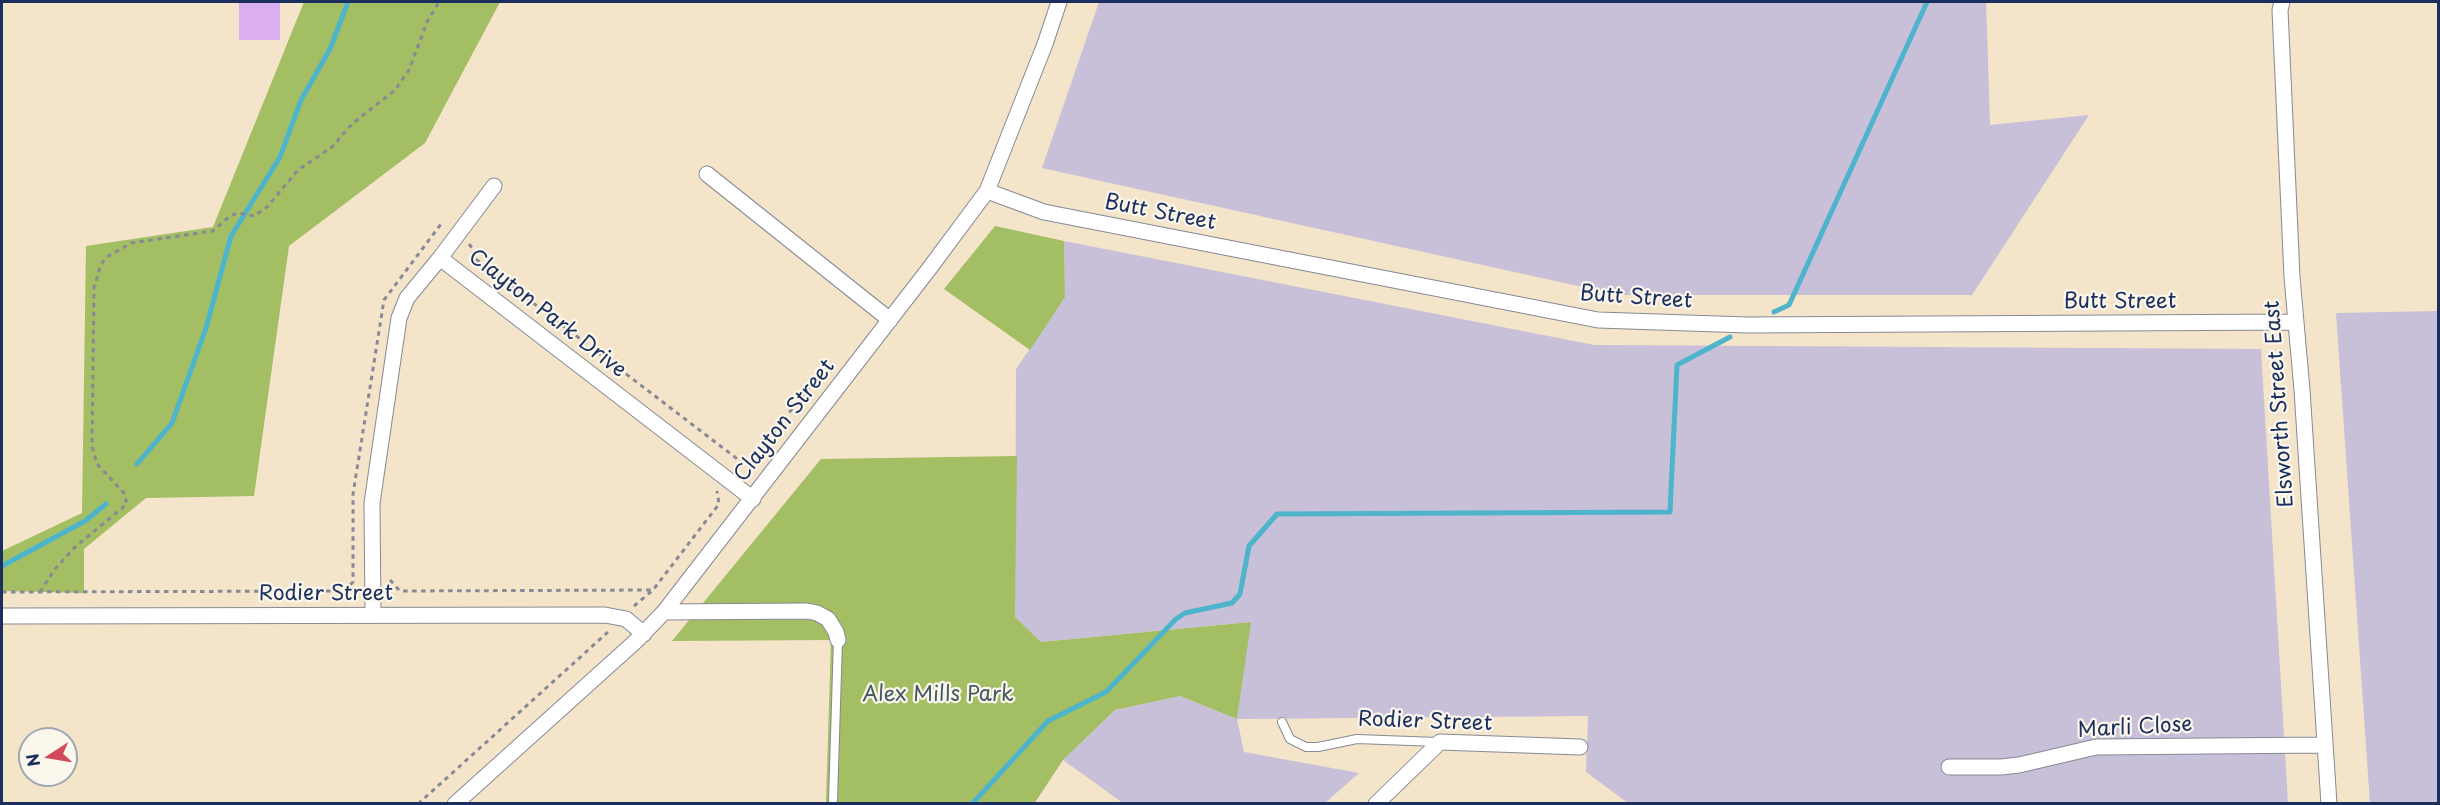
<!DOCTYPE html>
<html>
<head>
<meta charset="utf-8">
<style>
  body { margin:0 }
  #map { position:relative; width:2440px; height:805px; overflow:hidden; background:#f3e4ca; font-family:"Playpen Sans",sans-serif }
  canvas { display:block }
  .frame { position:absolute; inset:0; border:3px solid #1b2f5e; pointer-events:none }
  .north { position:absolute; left:18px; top:727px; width:60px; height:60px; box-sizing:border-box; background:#fbf7ec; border:2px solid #a1a7b3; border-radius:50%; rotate:258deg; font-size:16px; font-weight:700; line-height:24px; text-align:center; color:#1b2f5e }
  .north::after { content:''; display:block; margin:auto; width:21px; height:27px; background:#d1495b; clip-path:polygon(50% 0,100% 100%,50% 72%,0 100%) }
</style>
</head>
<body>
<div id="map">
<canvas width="2440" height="805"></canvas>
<div class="frame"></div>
<div class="north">N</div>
</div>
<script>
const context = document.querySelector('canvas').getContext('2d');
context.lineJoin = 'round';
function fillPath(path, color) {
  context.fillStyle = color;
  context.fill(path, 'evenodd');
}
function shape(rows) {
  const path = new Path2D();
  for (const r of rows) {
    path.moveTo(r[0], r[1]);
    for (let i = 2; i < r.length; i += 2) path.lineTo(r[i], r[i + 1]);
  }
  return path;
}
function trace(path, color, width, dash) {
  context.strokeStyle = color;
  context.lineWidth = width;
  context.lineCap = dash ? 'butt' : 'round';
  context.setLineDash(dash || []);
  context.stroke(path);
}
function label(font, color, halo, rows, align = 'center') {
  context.font = font + ' "Playpen Sans",sans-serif';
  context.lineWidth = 4.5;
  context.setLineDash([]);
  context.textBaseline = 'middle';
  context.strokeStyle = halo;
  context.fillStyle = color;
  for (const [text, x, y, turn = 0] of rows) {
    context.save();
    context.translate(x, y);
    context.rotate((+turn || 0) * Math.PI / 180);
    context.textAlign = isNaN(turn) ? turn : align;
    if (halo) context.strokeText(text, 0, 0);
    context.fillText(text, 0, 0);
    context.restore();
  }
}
fillPath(shape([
  [1099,2,1986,2,1990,125,2089,115,1972,295,1619,295,1042,168],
  [1064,241,1594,345,2261,349,2288,803,1628,803,1586,772,1588,716,1237,719,1244,752,1359,773,1325,803,1123,803,1063,760,1115,710,1180,696,1237,719,1250,622,1041,642,1015,617,1016,369,1065,297],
  [2438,311,2438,803,2370,803,2336,313]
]), '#c8bfd8');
fillPath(shape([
  [304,2,500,2,425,143,289,246,254,496,146,498,84,549,84,593,2,591,2,551,82,513,86,246,213,227],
  [995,226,1064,241,1065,297,1030,350,944,289],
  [1017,456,1015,617,1041,642,1251,622,1237,719,1180,696,1115,710,1063,760,1034,804,826,803,831,640,672,641,821,459]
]), '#a4be64');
trace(shape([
  [1774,312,1789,305,1927,2],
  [137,464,172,423,206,328,231,236,280,157,301,100,330,49,348,2],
  [2,566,85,521,106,504],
  [972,804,1048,721,1106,692,1176,619,1185,613,1232,603,1240,594,1249,546,1277,514,1670,512,1677,365,1730,337]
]), '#4eb4cc', 5);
fillPath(shape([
  [239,2,280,2,280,40,239,40]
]), '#dbafef');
const service = shape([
  [1282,722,1290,739,1306,747,1318,747,1357,739,1437,742],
  [833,800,838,640]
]);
const minor = shape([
  [2282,2,2280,10,2292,277,2302,390,2329,804],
  [707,174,890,320],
  [987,191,1044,212,1598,320,1748,325,2295,322],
  [440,258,494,186],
  [664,612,807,611,817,613,828,619,836,632,838,640],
  [373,615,372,503,399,318,407,298,440,258,753,499],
  [2,616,605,615,626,619,644,634],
  [1949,767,2001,767,2019,765,2096,747,2324,745],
  [455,804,636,641,664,612,929,269,987,191,1045,44,1059,2],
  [1376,804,1440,742,1580,747]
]);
trace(service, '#878a94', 10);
trace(minor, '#878a94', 17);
trace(shape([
  [469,244,473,249,473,257,740,461,752,460,810,386],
  [390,580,400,591,651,590],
  [2,592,344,591,353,582,353,494,384,300,441,224,443,226],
  [40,592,55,569,74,548,127,504,124,493,97,464,92,446,94,288,101,264,107,257,131,243,213,231,230,216,238,213,254,216,267,207,298,170,332,147,352,124,395,90,409,70,427,22,439,2],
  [634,606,653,590,719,504,717,491],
  [418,804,608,632]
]), '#878a94', 3, [4.5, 4.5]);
trace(service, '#fff', 8);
trace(minor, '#fff', 15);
label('21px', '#1b2f5e', '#fbf7ec', [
  ["Butt Street",1160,213,11],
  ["Butt Street",1636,298,4],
  ["Butt Street",2120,302],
  ["Clayton Park Drive",547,314,38],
  ["Elsworth Street East",2280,404,-94],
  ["Clayton Street",785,421,-52],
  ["Rodier Street",326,594],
  ["Rodier Street",1425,722,2],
  ["Marli Close",2135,728,-3]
]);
label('21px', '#445a60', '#fbf7ec', [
  ["Alex Mills Park",938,695]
]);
</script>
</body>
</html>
